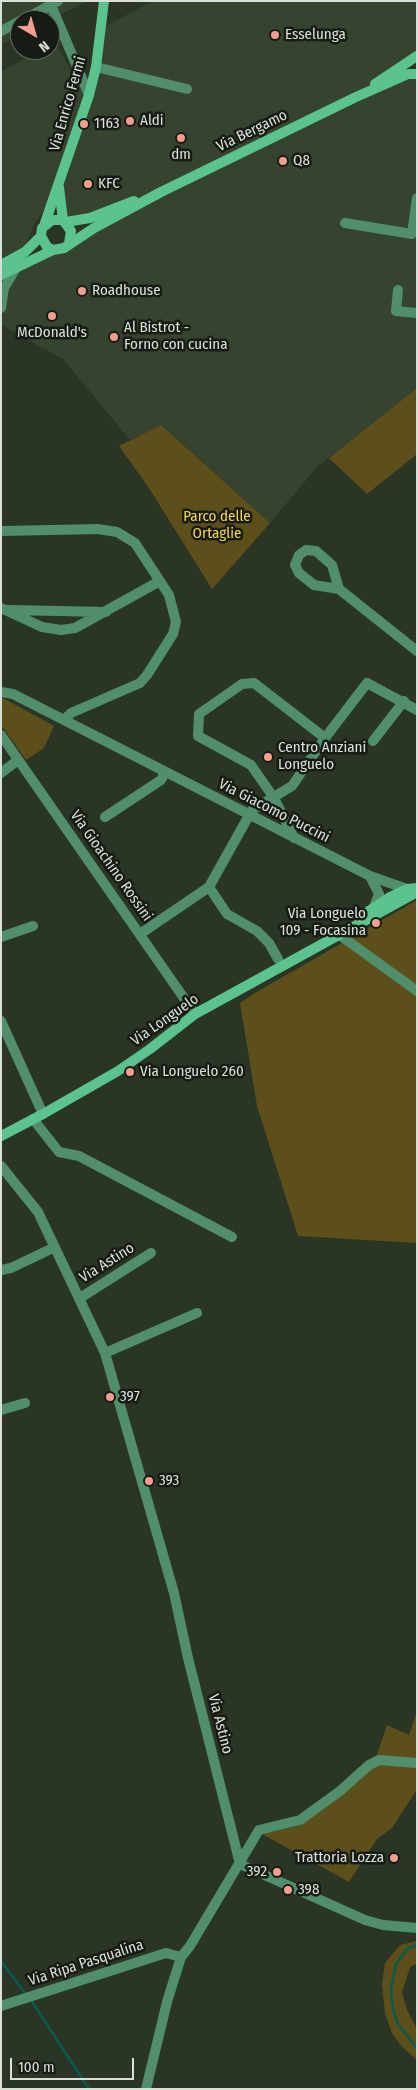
<!DOCTYPE html>
<html>
<head>
<meta charset="utf-8">
<style>
  body { margin:0 }
  #map { position:relative; width:418px; height:2090px; overflow:hidden; background:#2a3526; font-family:"Fira Sans Condensed",sans-serif }
  canvas { display:block }
  .frame { position:absolute; inset:0; border:2px solid #dae0d7; pointer-events:none }
  .north { position:absolute; left:10px; top:10px; width:50px; height:50px; box-sizing:border-box; background:#161b14; border:1px solid #646a62; border-radius:50%; rotate:142deg; font-size:14px; font-weight:700; line-height:20px; text-align:center; color:#dae0d7 }
  .north::after { content:''; display:block; margin:auto; width:18px; height:22px; background:#f59d8f; clip-path:polygon(50% 0,100% 100%,50% 72%,0 100%) }
  .scale { position:absolute; left:10px; top:2058px; width:124px; height:22px; box-sizing:border-box; border:2px solid #dae0d7; border-top:0; padding-left:6px; font-size:15px; line-height:18px; white-space:nowrap; color:#dae0d7; -webkit-text-stroke:4px #161b14; paint-order:stroke }
</style>
</head>
<body>
<div id="map">
<canvas width="418" height="2090"></canvas>
<div class="frame"></div>
<div class="north">N</div>
<div class="scale">100 m</div>
</div>
<script>
const context = document.querySelector('canvas').getContext('2d');
context.lineJoin = 'round';
function fillPath(path, color) {
  context.fillStyle = color;
  context.fill(path, 'evenodd');
}
function shape(rows) {
  const path = new Path2D();
  for (const r of rows) {
    path.moveTo(r[0], r[1]);
    for (let i = 2; i < r.length; i += 2) path.lineTo(r[i], r[i + 1]);
  }
  return path;
}
function trace(path, color, width, dash) {
  context.strokeStyle = color;
  context.lineWidth = width;
  context.lineCap = dash ? 'butt' : 'round';
  context.setLineDash(dash || []);
  context.stroke(path);
}
function label(font, color, halo, rows, align = 'center') {
  context.font = font + ' "Fira Sans Condensed",sans-serif';
  context.lineWidth = 5;
  context.setLineDash([]);
  context.textBaseline = 'middle';
  context.strokeStyle = halo;
  context.fillStyle = color;
  for (const [text, x, y, turn = 0] of rows) {
    context.save();
    context.translate(x, y);
    context.rotate((+turn || 0) * Math.PI / 180);
    context.textAlign = isNaN(turn) ? turn : align;
    if (halo) context.strokeText(text, 0, 0);
    context.fillText(text, 0, 0);
    context.restore();
  }
}
fillPath(shape([
  [1,1,87,1,50,20,20,20,20,35,1,45],
  [153,1,417,1,417,54,355,95,161,190,90,217,69,218,65,215,61,184,99,77,106,26],
  [55,43,86,95,48,204,35,223,24,248,1,260,1,71,42,50,50,50,50,46],
  [409,78,417,78,417,388,317,467,270,523,161,425,130,440,63,359,1,325,7,287,20,269,165,193,357,100]
]), '#35432f');
fillPath(shape([
  [417,388,417,454,367,494,329,458],
  [161,425,270,523,212,589,149,488,119,446],
  [1,697,54,726,44,748,26,760,1,725],
  [417,900,417,1243,298,1236,257,1106,240,1003,255,993],
  [417,1711,417,1789,392,1828,377,1839,349,1882,262,1834,298,1826,339,1796,373,1767,387,1725,409,1735],
  [417,1941,417,1964,410,1967,402,1992,407,2010,417,2029,417,2060,402,2047,392,2033,385,2014,382,1984,385,1963,400,1945]
]), '#5d4f19');
trace(shape([
  [417,1945,407,1949,396,1964,391,1989,393,2009,398,2024,417,2048],
  [1,1961,27,1996],
  [31,2000,89,2089]
]), '#075b50', 2.5);
trace(shape([
  [51,5,89,95],
  [23,20,58,1],
  [1,31,20,21],
  [96,67,187,89],
  [345,223,412,234,417,198],
  [398,290,396,311,417,313],
  [1,308,4,288,16,268],
  [1,531,98,529,117,532,135,543,169,595,176,622,173,634,147,675,140,683,71,713,64,720],
  [339,589,332,565,316,551,306,550,299,555,295,565,299,573,314,585,339,589,417,651],
  [1,608,42,627,61,630,75,628,160,581],
  [8,610,106,612],
  [1,692,13,694,370,876,407,889],
  [1,735,195,1014],
  [373,741,404,701],
  [1,773,18,760],
  [105,817,161,780,165,772],
  [294,838,274,798,251,765,198,736,199,714,242,684,254,683,325,738],
  [370,876,379,894,372,912],
  [209,887,227,914,257,931,269,943,278,959],
  [140,934,209,887,252,810,292,786,325,738,367,683,417,710],
  [341,936,417,991],
  [1,937,33,926],
  [1,1021,43,1114],
  [33,1119,59,1152,79,1156,232,1237],
  [1,1166,38,1212,105,1353,174,1593,188,1658,240,1864],
  [1,1270,11,1268,55,1247],
  [80,1298,151,1253],
  [105,1353,197,1313],
  [1,1410,25,1403],
  [240,1864,365,1920,383,1925,417,1928],
  [1,2006,166,1953,181,1957],
  [146,2089,167,2002,181,1957,190,1946,259,1830,300,1820,340,1791,369,1765,379,1760,417,1763]
]), '#518e6c', 10);
trace(shape([
  [375,84,417,56],
  [59,187,63,220],
  [66,222,90,218,134,201],
  [45,223,89,95,96,67,104,1],
  [69,243,71,231,63,220,52,220,42,228,41,236,47,247,53,250,64,248,94,228,161,192,356,97,408,74,417,74],
  [1,265,25,252,41,236],
  [1,275,53,250],
  [360,917,390,897,407,889,417,888],
  [1,1136,43,1114,118,1071,150,1049,195,1014,417,892]
]), '#5bc38d', 10);
for (const [x, y, r, color] of [
  [275,35,5,"#f59d8f"],
  [130,121,5,"#f59d8f"],
  [84,124,5,"#f59d8f"],
  [181,138,5,"#f59d8f"],
  [283,161,5,"#f59d8f"],
  [88,184,5,"#f59d8f"],
  [82,291,5,"#f59d8f"],
  [52,316,5,"#f59d8f"],
  [114,337,5,"#f59d8f"],
  [268,757,5,"#f59d8f"],
  [376,923,5,"#f59d8f"],
  [130,1072,5,"#f59d8f"],
  [110,1397,5,"#f59d8f"],
  [149,1481,5,"#f59d8f"],
  [394,1858,5,"#f59d8f"],
  [277,1872,5,"#f59d8f"],
  [288,1890,5,"#f59d8f"]
]) {
  const dot = new Path2D();
  dot.arc(x, y, r, 0, 2 * Math.PI);
  context.fillStyle = color;
  context.fill(dot);
  trace(dot, '#161b14', 2);
}
label('15px', '#dae0d7', '#161b14', [
  ["Esselunga",285,35],
  ["Aldi",140,121],
  ["1163",94,124],
  ["dm",181,155,"center"],
  ["Q8",293,161],
  ["KFC",98,184],
  ["Roadhouse",92,291],
  ["Al Bistrot -",124,328],
  ["Forno con cucina",124,345],
  ["McDonald's",52,333,"center"],
  ["Centro Anziani",278,748],
  ["Longuelo",278,765],
  ["Via Longuelo",366,914,"right"],
  ["109 - Focasina",366,931,"right"],
  ["Via Longuelo 260",140,1072],
  ["397",120,1397],
  ["393",159,1481],
  ["Trattoria Lozza",384,1858,"right"],
  ["392",267,1872,"right"],
  ["398",298,1890]
], 'left');
label('15px', '#dae0d7', '#161b14', [
  ["Via Enrico Fermi",68,104,-74],
  ["Via Bergamo",252,131,-26],
  ["Via Giacomo Puccini",274,811,27],
  ["Via Gioachino Rossini",111,866,55],
  ["Via Longuelo",165,1020,-35],
  ["Via Astino",107,1263,-32],
  ["Via Astino",220,1724,76],
  ["Via Ripa Pasqualina",86,1963,-18]
]);
label('15px', '#fad750', '#161b14', [
  ["Parco delle",217,517],
  ["Ortaglie",217,534]
]);
</script>
</body>
</html>
